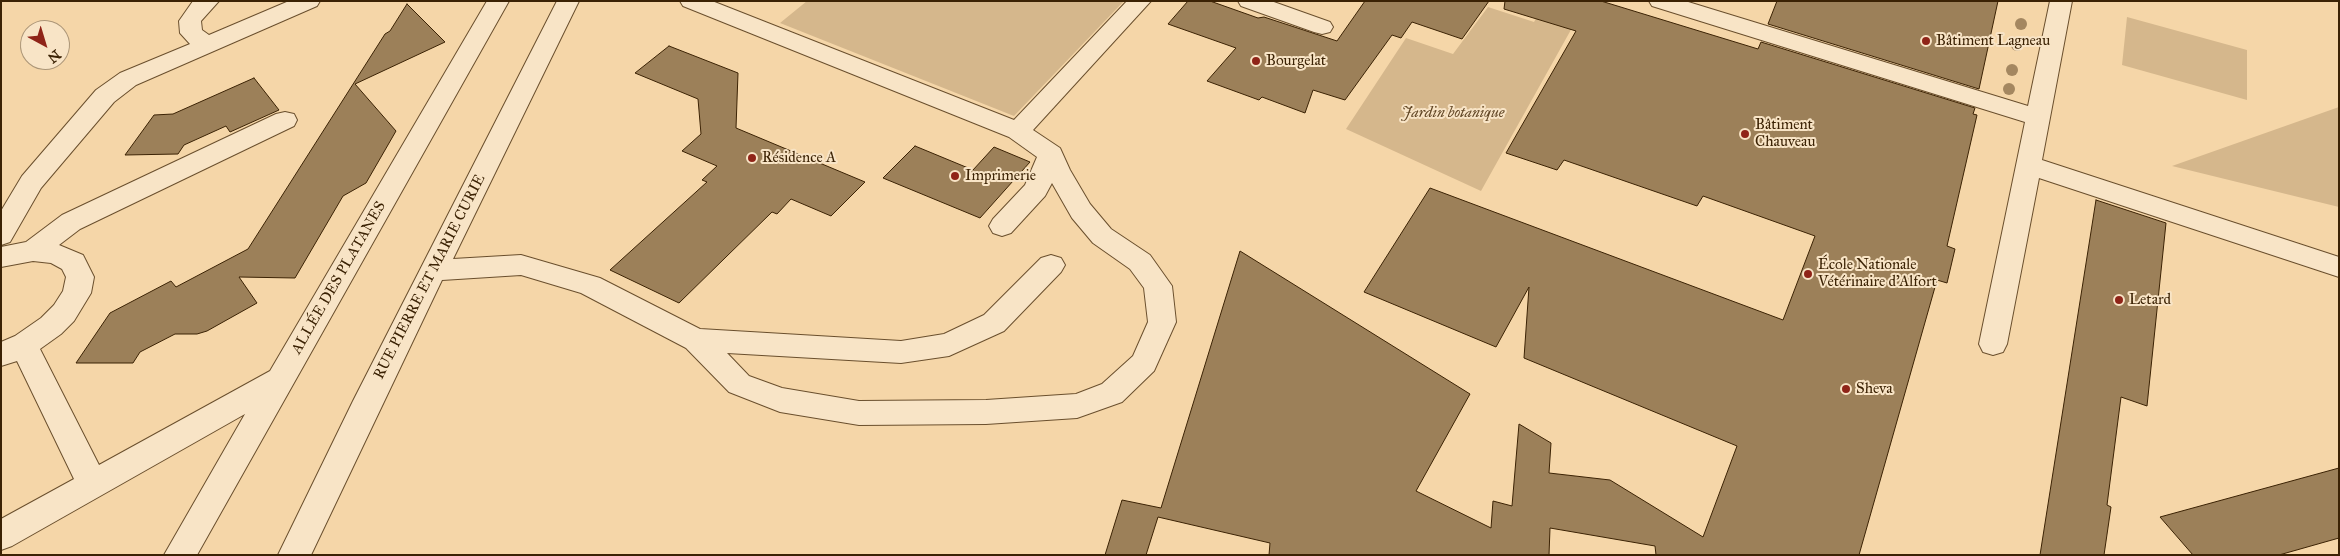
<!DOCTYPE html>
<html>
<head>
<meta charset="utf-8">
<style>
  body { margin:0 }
  #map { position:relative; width:2340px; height:556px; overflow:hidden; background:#f5d6a8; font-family:"IM FELL Great Primer",serif }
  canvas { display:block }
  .frame { position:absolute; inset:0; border:2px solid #3b2204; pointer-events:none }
  .north { position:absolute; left:20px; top:20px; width:50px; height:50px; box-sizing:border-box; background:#f8e4c6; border:1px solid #ac9678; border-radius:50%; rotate:141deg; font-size:14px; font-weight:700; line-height:20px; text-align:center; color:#3b2204 }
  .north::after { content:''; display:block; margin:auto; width:18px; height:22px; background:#8f2418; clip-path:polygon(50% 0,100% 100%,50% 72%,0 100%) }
</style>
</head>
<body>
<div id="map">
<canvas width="2340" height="556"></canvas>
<div class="frame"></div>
<div class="north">N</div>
</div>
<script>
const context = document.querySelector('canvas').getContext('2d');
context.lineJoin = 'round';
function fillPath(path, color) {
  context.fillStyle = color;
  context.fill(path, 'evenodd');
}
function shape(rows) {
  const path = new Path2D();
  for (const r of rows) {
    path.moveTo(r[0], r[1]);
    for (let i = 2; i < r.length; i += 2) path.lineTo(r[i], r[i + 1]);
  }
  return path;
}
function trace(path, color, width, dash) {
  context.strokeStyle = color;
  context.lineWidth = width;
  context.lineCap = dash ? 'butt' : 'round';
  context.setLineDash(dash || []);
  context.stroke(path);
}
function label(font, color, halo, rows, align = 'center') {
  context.font = font + ' "IM FELL Great Primer",serif';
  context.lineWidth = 4;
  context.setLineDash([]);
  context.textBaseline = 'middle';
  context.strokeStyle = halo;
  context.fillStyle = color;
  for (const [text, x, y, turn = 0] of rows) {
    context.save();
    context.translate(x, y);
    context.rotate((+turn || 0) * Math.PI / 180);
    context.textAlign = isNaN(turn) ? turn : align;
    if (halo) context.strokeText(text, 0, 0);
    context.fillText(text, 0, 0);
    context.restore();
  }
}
fillPath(shape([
  [807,1,1124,1,1014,116,780,23],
  [1546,1,1587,1,1481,191,1346,129,1406,38,1453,54,1488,7,1534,22],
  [2127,17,2247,50,2247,100,2122,65],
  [2339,107,2339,207,2172,166]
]), '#d5b78c');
const building = shape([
  [1188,1,1210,1,1258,18,1264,17,1337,41,1365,1,1489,1,1462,39,1412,22,1401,38,1392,35,1345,100,1313,90,1305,113,1262,97,1259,100,1207,81,1236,48,1168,24,1188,1],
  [1505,1,1601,1,1758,49,1761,42,1975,108,1973,114,1977,115,1947,246,1955,249,1947,283,1937,280,1859,555,1656,555,1655,546,1550,528,1549,555,1269,555,1270,543,1158,517,1146,555,1105,555,1122,500,1161,508,1240,251,1470,394,1416,491,1491,528,1493,501,1512,506,1519,424,1551,443,1549,473,1610,480,1703,537,1737,446,1524,358,1529,287,1496,347,1364,292,1430,188,1783,320,1815,236,1703,196,1697,206,1564,160,1557,170,1506,153,1576,31,1504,9,1505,1],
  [1777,1,1998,1,1979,89,1768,24,1777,1],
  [407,4,445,42,355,84,396,131,366,183,343,196,295,278,239,277,257,303,207,331,197,334,175,334,140,352,133,363,76,363,110,313,171,281,176,287,248,249,385,34,390,31,407,4],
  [669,46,738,73,736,128,865,182,831,216,791,199,777,214,772,212,679,303,610,270,707,182,702,180,717,166,682,151,701,134,698,99,635,73,669,46],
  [254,78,279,110,230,132,226,126,184,145,178,154,125,155,154,115,173,114,254,78],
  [915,146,973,170,994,147,1030,162,980,218,883,178,915,146],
  [2096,200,2166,223,2147,406,2121,397,2107,505,2111,507,2104,555,2040,555,2096,200],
  [2339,468,2339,538,2279,555,2193,555,2160,517,2339,468]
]);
fillPath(building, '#9c8059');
trace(building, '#3b2204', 1);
const minor = shape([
  [193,1,219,1,201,21,202,30,209,35,289,1,320,1,317,6,136,85,114,102,41,188,10,242,1,245,1,211,22,176,96,90,120,73,190,44,180,33,179,21,193,1],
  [487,1,509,1,197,555,164,555,245,414,12,546,1,550,1,519,74,479,17,361,1,366,1,342,15,336,41,318,54,305,63,291,66,277,62,269,51,263,33,261,1,267,1,247,26,242,62,215,276,114,285,112,294,114,297,120,294,126,80,229,59,245,83,255,94,277,91,293,74,321,61,334,40,349,99,465,270,371,487,1],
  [557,1,579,1,453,259,521,255,600,278,700,329,901,341,944,334,984,315,1041,258,1051,255,1061,258,1065,265,1061,272,1004,331,949,356,901,363,727,353,749,376,782,388,859,401,986,400,1076,394,1102,384,1133,356,1148,322,1144,288,1130,269,1093,243,1072,218,1052,183,1045,196,1011,233,1002,236,993,233,989,226,993,219,1025,185,1037,157,1009,137,683,6,680,1,712,1,1014,120,1127,1,1151,1,1033,130,1060,148,1070,170,1090,204,1111,229,1150,255,1172,286,1176,322,1154,371,1122,402,1077,418,986,424,859,425,780,412,729,392,686,348,581,293,521,275,442,280,311,555,278,555,353,401,557,1],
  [1238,1,1271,1,1330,22,1333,27,1330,32,1322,34,1314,32,1241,6,1238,1],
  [1649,1,1685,1,2028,106,2050,1,2072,1,2042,160,2339,257,2339,277,2039,178,2007,344,2003,352,1993,355,1983,352,1979,344,2025,122,1652,6,1649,1]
]);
trace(minor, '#6a4f2d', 2);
fillPath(minor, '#f8e4c6');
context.fillStyle = '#a48760';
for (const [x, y] of [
  [2021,24],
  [2017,45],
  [2012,70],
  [2009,89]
]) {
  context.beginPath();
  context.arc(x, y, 6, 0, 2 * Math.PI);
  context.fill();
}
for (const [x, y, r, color] of [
  [1926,41,5,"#8f2418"],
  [1256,61,5,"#8f2418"],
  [1745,134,5,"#8f2418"],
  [752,158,5,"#8f2418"],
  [955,176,5,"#8f2418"],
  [1808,274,5,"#8f2418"],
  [2119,300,5,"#8f2418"],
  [1846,389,5,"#8f2418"]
]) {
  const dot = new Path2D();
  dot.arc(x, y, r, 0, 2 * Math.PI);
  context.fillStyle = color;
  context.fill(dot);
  trace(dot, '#f8e4c6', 2);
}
label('15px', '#3b2204', '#f8e4c6', [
  ["Bâtiment Lagneau",1936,41],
  ["Bourgelat",1266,61],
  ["Bâtiment",1755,125],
  ["Chauveau",1755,142],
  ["Résidence A",762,158],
  ["Imprimerie",965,176],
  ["École Nationale",1818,265],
  ["Vétérinaire d'Alfort",1818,282],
  ["Letard",2129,300],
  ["Sheva",1856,389]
], 'left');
label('italic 15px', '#624726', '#f8e4c6', [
  ["Jardin botanique",1453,113]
]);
label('15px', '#3b2204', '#f8e4c6', [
  ["RUE PIERRE ET MARIE CURIE",430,277,-63],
  ["ALLÉE DES PLATANES",339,278,-60]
]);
</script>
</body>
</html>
